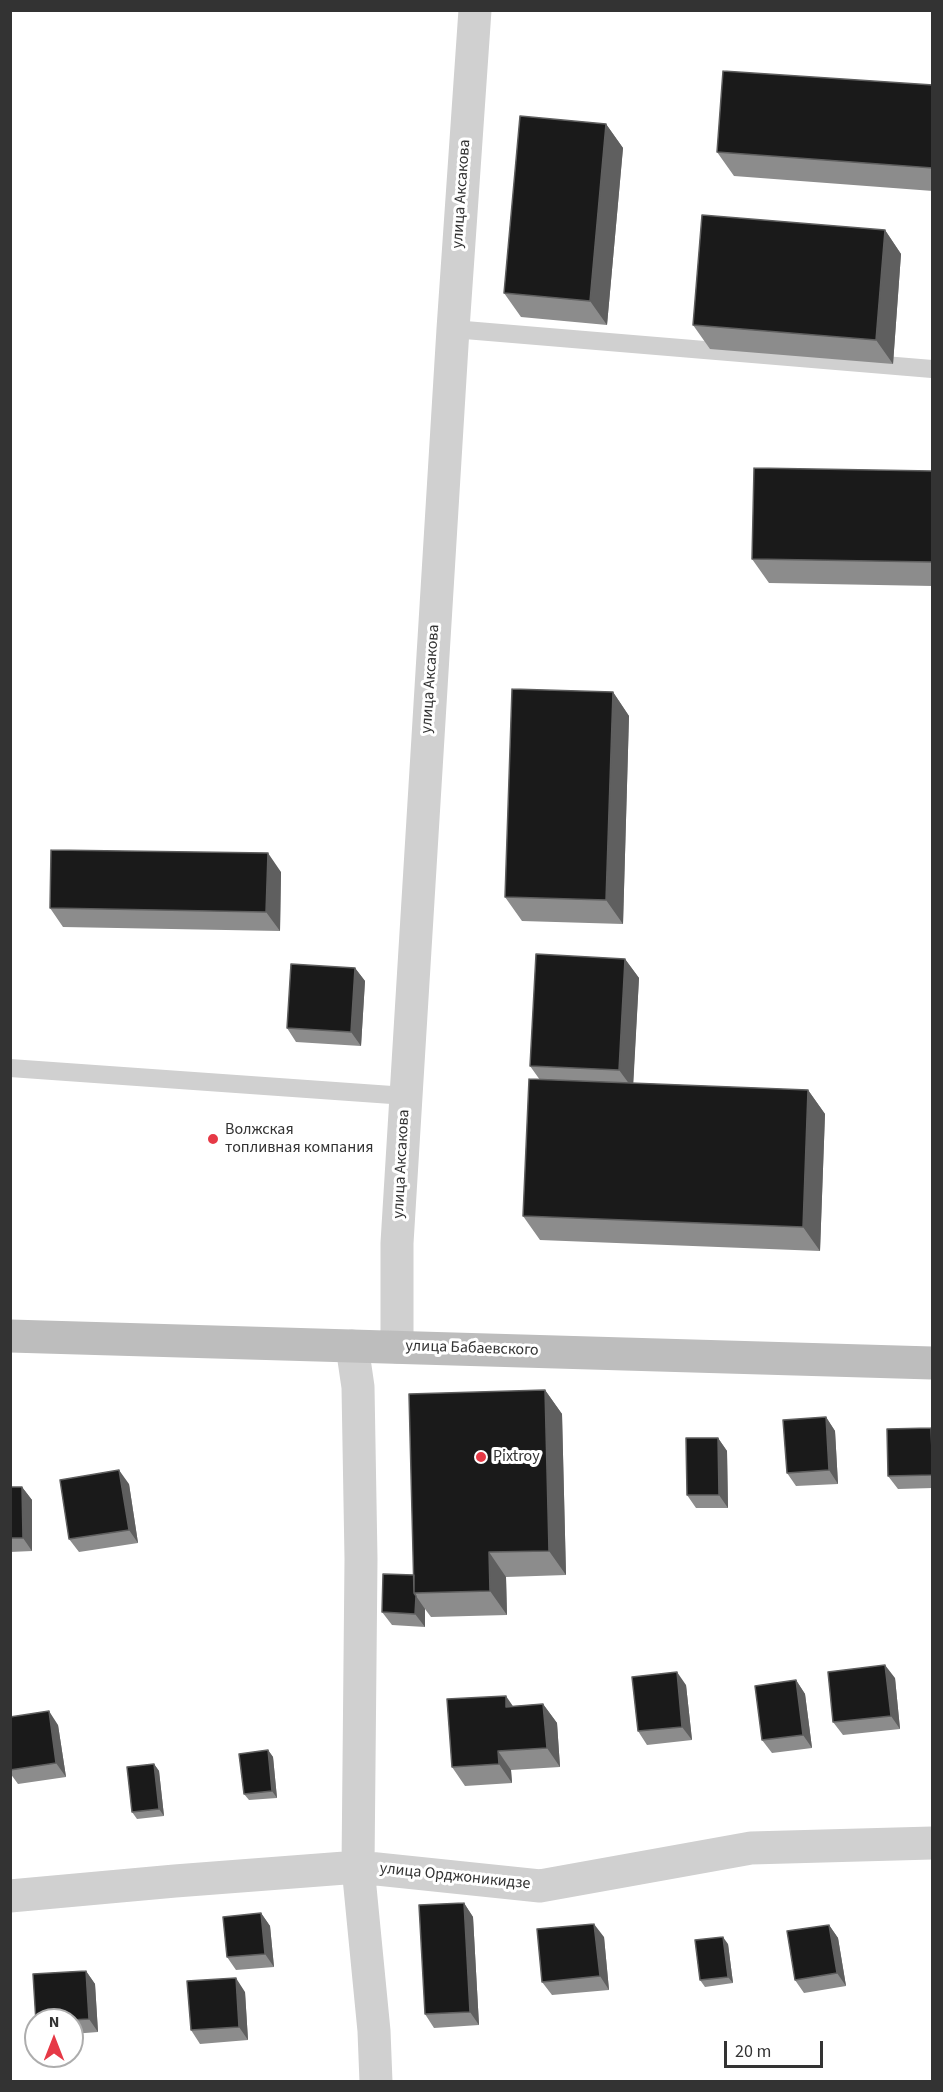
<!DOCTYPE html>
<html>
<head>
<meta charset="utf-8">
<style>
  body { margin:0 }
  #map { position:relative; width:943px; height:2092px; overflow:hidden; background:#fff; font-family:"Source Sans 3",sans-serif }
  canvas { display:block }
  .frame { position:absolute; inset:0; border:12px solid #333; pointer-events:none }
  .north { position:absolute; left:24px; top:2008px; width:60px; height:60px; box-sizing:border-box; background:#fff; border:2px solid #adadad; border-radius:50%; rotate:0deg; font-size:16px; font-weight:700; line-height:24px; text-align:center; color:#333 }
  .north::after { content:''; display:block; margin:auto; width:21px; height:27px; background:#e63946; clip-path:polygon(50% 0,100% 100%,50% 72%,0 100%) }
  .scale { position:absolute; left:724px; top:2041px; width:99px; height:27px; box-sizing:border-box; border:3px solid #333; border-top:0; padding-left:8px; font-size:18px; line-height:21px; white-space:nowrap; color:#333; -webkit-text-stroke:4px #fff; paint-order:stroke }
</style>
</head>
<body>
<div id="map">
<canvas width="943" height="2092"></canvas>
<div class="frame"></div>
<div class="north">N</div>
<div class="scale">20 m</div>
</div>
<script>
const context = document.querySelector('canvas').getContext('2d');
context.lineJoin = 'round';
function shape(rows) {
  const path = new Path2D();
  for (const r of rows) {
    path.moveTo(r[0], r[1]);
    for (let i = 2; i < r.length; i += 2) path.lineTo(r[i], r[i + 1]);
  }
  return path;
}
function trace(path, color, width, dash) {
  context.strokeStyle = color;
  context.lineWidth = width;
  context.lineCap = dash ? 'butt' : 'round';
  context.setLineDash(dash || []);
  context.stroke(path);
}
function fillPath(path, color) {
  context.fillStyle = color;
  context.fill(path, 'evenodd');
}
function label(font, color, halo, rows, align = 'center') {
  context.font = font + ' "Source Sans 3",sans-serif';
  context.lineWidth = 6;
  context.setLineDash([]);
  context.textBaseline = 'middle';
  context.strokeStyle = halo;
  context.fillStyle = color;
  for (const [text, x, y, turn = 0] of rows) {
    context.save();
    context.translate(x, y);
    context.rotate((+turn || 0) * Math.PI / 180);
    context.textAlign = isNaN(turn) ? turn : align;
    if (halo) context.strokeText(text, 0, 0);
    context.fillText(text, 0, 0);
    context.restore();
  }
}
trace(shape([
  [453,329,932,369],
  [10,1068,406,1096]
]), '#d0d0d0', 18);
trace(shape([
  [352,1346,358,1387,361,1559,358,1867,374,2031,376,2082],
  [397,1347,397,1243,453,329,475,10],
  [10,1896,175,1881,358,1867,540,1886,751,1848,932,1843]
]), '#d0d0d0', 33);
trace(shape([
  [10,1336,932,1363]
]), '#bdbdbd', 33);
fillPath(shape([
  [933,85,933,191,734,176,717,152],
  [606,124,623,148,607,325,521,317,504,293],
  [885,230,901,254,893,364,710,349,693,325],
  [933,471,933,586,769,583,752,559],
  [613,692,629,716,623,924,522,921,505,897],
  [281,872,280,931,63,927,50,908],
  [625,959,639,978,633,1083,808,1090,825,1114,820,1251,540,1240,523,1216,540,1080,530,1066],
  [355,968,365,981,361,1046,296,1042,287,1028],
  [545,1390,562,1414,566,1575,506,1577,507,1615,431,1617,425,1609,425,1627,392,1625,382,1612,414,1575],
  [826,1417,835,1431,838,1484,796,1486,787,1473],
  [931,1428,933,1430,933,1488,898,1489,888,1476],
  [718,1438,727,1451,728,1508,696,1508,687,1495],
  [129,1484,138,1543,79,1552,69,1539],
  [10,1487,22,1487,32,1500,32,1551,10,1552],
  [895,1678,900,1729,843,1735,833,1722],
  [796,1680,805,1694,812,1748,772,1753,762,1740],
  [686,1685,692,1740,647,1745,638,1731],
  [543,1704,557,1723,560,1767,511,1770,512,1783,465,1786,452,1767,513,1706],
  [10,1717,58,1725,66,1777,18,1784,10,1773],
  [268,1750,273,1757,277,1798,249,1800,244,1794],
  [154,1764,159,1771,164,1816,137,1819,132,1812],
  [464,1903,473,1917,479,2025,434,2028,425,2014],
  [261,1913,270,1926,274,1967,236,1970,227,1957],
  [829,1925,838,1938,846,1986,804,1993,795,1980],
  [604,1937,609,1990,552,1995,542,1982],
  [728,1944,733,1983,705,1987,700,1980],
  [86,1971,95,1984,98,2032,72,2034,72,2020,36,2020,36,2023,33,1974],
  [245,1992,248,2040,200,2044,191,2030]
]), '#8c8c8c');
fillPath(shape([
  [606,124,623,148,607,325,590,301],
  [885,230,901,254,893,364,876,340],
  [613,692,629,716,623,924,606,900],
  [268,853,281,872,280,931,266,912],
  [625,959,639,978,633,1089,619,1070],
  [355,968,365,981,361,1046,351,1032],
  [808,1090,825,1114,820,1251,803,1227],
  [545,1390,562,1414,566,1575,549,1551],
  [826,1417,835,1431,838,1484,829,1470],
  [931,1428,933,1430,933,1470],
  [718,1438,727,1451,728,1508,719,1495],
  [119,1470,129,1484,138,1543,129,1530],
  [22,1487,32,1500,32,1551,23,1538],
  [489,1552,506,1577,507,1615,490,1591],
  [416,1596,425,1609,425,1627,415,1614],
  [885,1665,895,1678,900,1729,891,1716],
  [677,1672,686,1685,692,1740,682,1727],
  [796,1680,805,1694,812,1748,803,1735],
  [506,1696,519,1715,506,1707],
  [543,1704,557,1723,560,1767,547,1748],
  [49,1711,58,1725,66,1777,56,1763],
  [268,1750,273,1757,277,1798,272,1791],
  [498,1751,511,1770,512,1783,499,1764],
  [154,1764,159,1771,164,1816,159,1809],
  [464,1903,473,1917,479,2025,470,2012],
  [261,1913,270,1926,274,1967,265,1954],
  [594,1924,604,1937,609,1990,600,1976],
  [829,1925,838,1938,846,1986,837,1973],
  [723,1937,728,1944,733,1983,728,1977],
  [86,1971,95,1984,98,2032,89,2019],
  [236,1978,245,1992,248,2040,239,2027]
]), '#5f5f5f');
const building = shape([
  [723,71,933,85,933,168,717,152,723,71],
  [520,116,606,124,590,301,504,293,520,116],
  [702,215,885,230,876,340,693,325,702,215],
  [754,468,933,471,933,562,752,559,754,468],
  [512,689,613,692,606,900,505,897,512,689],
  [51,850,268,853,266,912,50,908,51,850],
  [536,954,625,959,619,1070,530,1066,536,954],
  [291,964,355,968,351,1032,287,1028,291,964],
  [529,1079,808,1090,803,1227,523,1216,529,1079],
  [545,1390,549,1551,489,1552,490,1591,414,1593,409,1394,545,1390],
  [826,1417,829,1470,787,1473,783,1420,826,1417],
  [931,1428,933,1475,888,1476,887,1429,931,1428],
  [686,1438,718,1438,719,1495,687,1495,686,1438],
  [119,1470,129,1530,69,1539,60,1480,119,1470],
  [10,1487,22,1487,23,1538,10,1538,10,1487],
  [383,1574,414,1575,414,1593,416,1596,415,1614,382,1612,383,1574],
  [885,1665,891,1716,833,1722,828,1672,885,1665],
  [677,1672,682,1727,638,1731,632,1677,677,1672],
  [796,1680,803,1735,762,1740,755,1686,796,1680],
  [506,1696,506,1707,543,1704,547,1748,498,1751,499,1764,452,1767,447,1699,506,1696],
  [49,1711,56,1763,10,1770,10,1717,49,1711],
  [268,1750,272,1791,244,1794,239,1754,268,1750],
  [154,1764,159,1809,132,1812,127,1767,154,1764],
  [464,1903,470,2012,425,2014,419,1905,464,1903],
  [261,1913,265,1954,227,1957,223,1917,261,1913],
  [594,1924,600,1976,542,1982,537,1929,594,1924],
  [829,1925,837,1973,795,1980,787,1931,829,1925],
  [723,1937,728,1977,700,1980,695,1940,723,1937],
  [86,1971,89,2019,70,2020,36,2020,36,2022,33,1974,86,1971],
  [236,1978,239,2027,191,2030,187,1981,236,1978]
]);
fillPath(building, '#1a1a1a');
trace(building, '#5f5f5f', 1.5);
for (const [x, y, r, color] of [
  [213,1139,6,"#e63946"],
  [481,1457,6,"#e63946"]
]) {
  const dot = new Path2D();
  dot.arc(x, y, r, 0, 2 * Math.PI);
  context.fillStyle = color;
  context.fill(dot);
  trace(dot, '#fff', 2);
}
label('16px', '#333', '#fff', [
  ["улица Аксакова",462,194,-86],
  ["улица Аксакова",431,679,-86],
  ["улица Аксакова",402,1164,-87],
  ["улица Бабаевского",472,1349,2],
  ["улица Орджоникидзе",455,1877,6]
]);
label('16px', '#333', '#fff', [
  ["Волжская",225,1130],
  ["топливная компания",225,1148],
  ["Pixtroy",493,1457]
], 'left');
</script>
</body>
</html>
